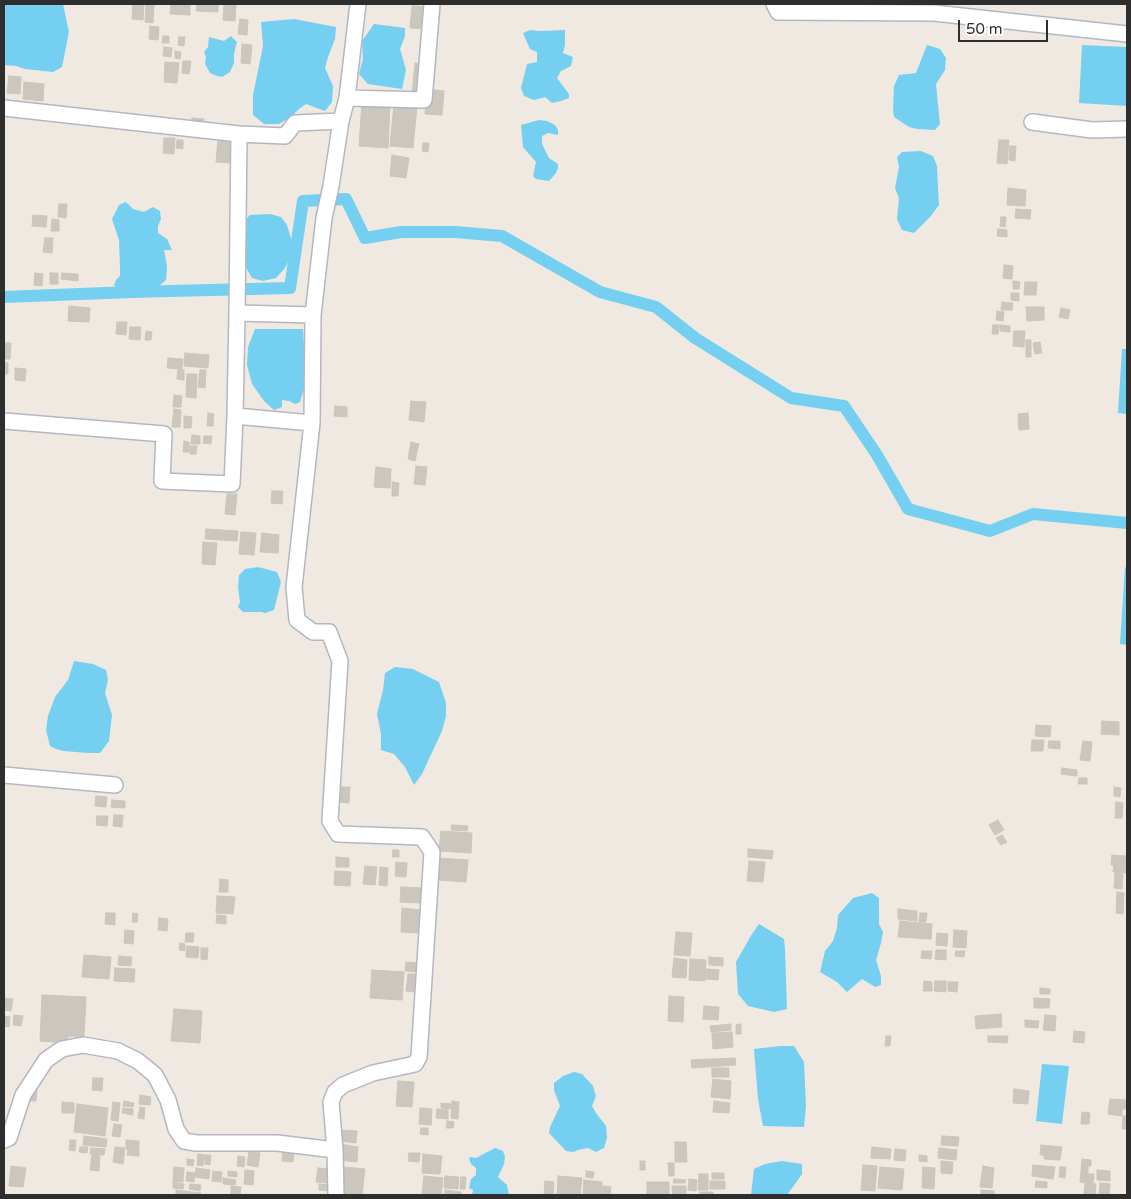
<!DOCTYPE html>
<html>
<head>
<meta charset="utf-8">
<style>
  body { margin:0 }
  #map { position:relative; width:1131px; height:1199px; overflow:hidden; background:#efe9e1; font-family:"Varela Round",sans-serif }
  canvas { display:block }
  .frame { position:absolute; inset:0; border:5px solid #2e2e2e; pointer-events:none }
  .scale { position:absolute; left:958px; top:20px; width:90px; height:22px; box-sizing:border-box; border:2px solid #2e2e2e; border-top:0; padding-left:6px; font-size:15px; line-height:18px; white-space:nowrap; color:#2e2e2e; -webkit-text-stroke:4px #fff; paint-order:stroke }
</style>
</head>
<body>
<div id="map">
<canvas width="1131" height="1199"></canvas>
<div class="frame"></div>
<div class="scale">50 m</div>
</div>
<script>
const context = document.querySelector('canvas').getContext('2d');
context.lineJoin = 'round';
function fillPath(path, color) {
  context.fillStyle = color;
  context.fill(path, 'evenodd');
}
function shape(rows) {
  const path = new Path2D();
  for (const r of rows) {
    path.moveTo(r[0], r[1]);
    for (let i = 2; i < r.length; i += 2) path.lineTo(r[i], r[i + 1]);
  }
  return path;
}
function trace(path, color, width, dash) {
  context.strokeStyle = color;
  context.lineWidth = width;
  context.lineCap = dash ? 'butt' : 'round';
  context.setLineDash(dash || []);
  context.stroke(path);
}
fillPath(shape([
  [4,4,63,4,69,32,62,67,53,72,25,69,16,66,4,65],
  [294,19,336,27,335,39,328,57,325,68,333,86,332,102,325,111,306,104,299,109,292,116,279,124,264,124,253,115,253,95,263,46,261,22],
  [374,24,405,28,405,36,400,49,406,70,402,89,368,84,359,74,363,59,362,41],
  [530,30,540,31,565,30,565,45,563,53,573,57,571,66,561,71,557,78,569,94,569,98,561,101,552,103,545,97,534,100,524,96,521,88,527,64,537,62,537,52,530,49,523,33],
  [231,36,237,42,234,54,234,63,230,72,222,77,217,76,210,73,205,64,206,57,204,52,208,47,209,37,224,41],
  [927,45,940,49,946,58,945,70,936,84,940,124,935,130,917,129,909,127,894,117,893,110,894,86,899,75,916,73],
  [1082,45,1127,47,1127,106,1079,103],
  [539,120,547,121,555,125,558,130,558,135,548,133,542,136,542,144,549,158,558,164,558,168,556,173,549,181,536,179,533,176,536,162,523,147,521,125],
  [921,151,933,156,937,166,939,205,930,217,914,233,902,230,897,219,899,198,895,188,899,167,897,157,902,152],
  [126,202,133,209,144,212,153,207,160,211,161,219,158,226,158,233,167,239,172,250,164,250,167,266,166,280,159,286,140,287,127,286,119,288,114,286,116,280,120,276,120,269,119,240,112,219,119,205],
  [270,214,281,217,287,225,292,242,291,256,285,268,276,278,263,281,252,278,244,264,247,218,250,215],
  [255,329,303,329,306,382,300,402,295,404,289,401,282,400,282,407,274,410,264,401,252,384,247,365,248,347],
  [1122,349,1127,349,1127,414,1118,413],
  [258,567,277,572,281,582,274,610,265,613,261,612,243,612,238,607,240,602,238,587,239,575,245,569],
  [1125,567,1127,568,1127,645,1120,644],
  [74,661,93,664,106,670,108,680,105,693,112,715,109,741,100,753,88,753,64,751,56,749,50,746,46,730,48,716,55,697,68,680],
  [395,667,413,669,439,682,446,703,446,716,442,731,422,774,414,785,405,767,394,754,381,750,381,734,377,714,383,690,385,673],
  [872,893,879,898,879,924,883,932,881,943,876,960,881,976,881,985,875,987,862,979,847,992,837,982,820,972,825,951,833,941,837,928,838,915,853,898],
  [759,924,784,939,785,949,787,1009,774,1012,748,1006,738,994,736,962,752,934],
  [780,1046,794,1046,804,1062,806,1106,804,1127,763,1126,758,1099,754,1049],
  [1042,1064,1069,1066,1062,1124,1036,1121],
  [574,1072,582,1074,593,1086,595,1093,596,1096,592,1106,596,1113,606,1126,607,1138,604,1148,596,1152,588,1148,578,1150,574,1152,566,1151,549,1133,550,1127,560,1106,554,1090,554,1083,563,1076],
  [495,1148,503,1151,505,1157,504,1164,498,1177,507,1185,509,1195,472,1195,473,1190,469,1188,471,1179,476,1175,476,1168,471,1164,469,1158,471,1157,476,1158],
  [782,1161,802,1164,802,1174,787,1195,751,1195,754,1169,765,1164]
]), '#75cff0');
trace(shape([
  [4,297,131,292,290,288,303,201,346,199,365,238,401,232,455,232,502,236,600,292,656,307,695,338,791,398,844,406,877,455,908,509,990,531,1033,514,1127,523]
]), '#75cff0', 12);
const building = shape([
  [133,4,144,4,143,20,132,19,133,4],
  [171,4,190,4,190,15,170,14,171,4],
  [197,4,218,4,218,12,196,11,197,4],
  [224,4,236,4,235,21,223,20,224,4],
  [146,5,154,5,153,23,145,22,146,5],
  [412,6,429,7,427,29,410,28,412,6],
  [240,19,248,20,247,35,238,34,240,19],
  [150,26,159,27,158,40,149,39,150,26],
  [163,36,169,36,169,43,162,43,163,36],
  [179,37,185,37,184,46,178,45,179,37],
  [242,44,252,45,250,64,241,63,242,44],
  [164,47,172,48,171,57,163,56,164,47],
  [175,51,181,52,180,59,175,58,175,51],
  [183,61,191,61,189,74,182,73,183,61],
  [165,62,179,63,177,83,164,82,165,62],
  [415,63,424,64,421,94,412,93,415,63],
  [9,76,21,77,20,94,7,93,9,76],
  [24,82,44,84,43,101,23,99,24,82],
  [427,89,444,91,442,115,425,114,427,89],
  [362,102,390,104,388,148,359,146,362,102],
  [394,104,417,106,413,148,390,146,394,104],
  [192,118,204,119,203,127,192,126,192,118],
  [164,138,175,138,174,154,163,153,164,138],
  [218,139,232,140,230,163,216,162,218,139],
  [177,140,183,140,183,149,176,148,177,140],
  [999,140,1009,140,1007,164,997,163,999,140],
  [423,143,429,143,428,152,422,151,423,143],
  [1010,146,1016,146,1015,161,1009,160,1010,146],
  [392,155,409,158,406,178,390,176,392,155],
  [1008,188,1026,190,1025,206,1007,205,1008,188],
  [59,204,67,204,66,218,58,217,59,204],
  [1016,209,1031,210,1030,219,1015,218,1016,209],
  [33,215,47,216,46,227,32,226,33,215],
  [1001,217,1006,217,1005,227,1000,226,1001,217],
  [52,219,59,220,59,231,51,231,52,219],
  [998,229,1007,230,1007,237,997,236,998,229],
  [45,238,53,238,52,253,43,252,45,238],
  [1004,265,1013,266,1012,279,1003,278,1004,265],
  [35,273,43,274,42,286,34,285,35,273],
  [50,273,58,273,58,284,50,284,50,273],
  [62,273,78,274,78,281,61,279,62,273],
  [1013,281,1020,282,1019,289,1013,289,1013,281],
  [1025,282,1037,282,1036,295,1024,295,1025,282],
  [1011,293,1019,293,1019,301,1011,300,1011,293],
  [1002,302,1013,303,1012,310,1001,310,1002,302],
  [69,306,90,308,89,322,68,321,69,306],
  [1026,307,1044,307,1044,320,1027,321,1026,307],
  [1061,308,1070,310,1068,319,1059,317,1061,308],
  [997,311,1004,312,1003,321,996,320,997,311],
  [117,322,127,322,126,335,116,334,117,322],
  [993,325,999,325,998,334,992,334,993,325],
  [1000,325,1010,326,1010,332,1000,331,1000,325],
  [130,327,141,327,140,340,129,339,130,327],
  [146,331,152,332,151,340,145,340,146,331],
  [1014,331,1025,331,1024,347,1013,346,1014,331],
  [1026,340,1031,340,1031,357,1026,357,1026,340],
  [1040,342,1042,353,1035,354,1033,343,1040,342],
  [4,343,11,343,10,359,4,359,4,343],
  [185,353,209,355,208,368,184,366,185,353],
  [168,358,183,359,182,369,167,368,168,358],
  [4,362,8,363,8,374,4,374,4,362],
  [15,368,26,369,25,381,15,380,15,368],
  [178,369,184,370,184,380,177,379,178,369],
  [200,370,206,370,205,388,198,387,200,370],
  [187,374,197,374,196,398,186,397,187,374],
  [174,395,182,396,181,407,173,407,174,395],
  [411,401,426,402,424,422,409,420,411,401],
  [335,406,347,407,347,417,334,416,335,406],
  [174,409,181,410,180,427,172,427,174,409],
  [208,413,214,414,213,426,207,426,208,413],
  [1028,413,1029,429,1019,430,1018,414,1028,413],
  [184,416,192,417,191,428,184,428,184,416],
  [192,435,200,436,200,444,191,444,192,435],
  [204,436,212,436,211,444,203,443,204,436],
  [184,441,189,442,189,452,183,452,184,441],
  [411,442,419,444,415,461,408,459,411,442],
  [190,446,197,446,196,454,190,454,190,446],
  [416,466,427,467,425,485,414,484,416,466],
  [376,467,391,469,390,488,374,487,376,467],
  [392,482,399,483,398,496,392,496,392,482],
  [272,491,283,491,282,504,271,503,272,491],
  [227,494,237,494,235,515,225,514,227,494],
  [206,529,238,531,237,541,205,539,206,529],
  [241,532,256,533,254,555,239,554,241,532],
  [262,533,279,535,278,553,260,552,262,533],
  [203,542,217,543,215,565,202,564,203,542],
  [1102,721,1119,722,1119,735,1101,734,1102,721],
  [1036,725,1051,726,1050,737,1035,736,1036,725],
  [1032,740,1044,740,1043,751,1031,751,1032,740],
  [1049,741,1060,741,1060,749,1048,748,1049,741],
  [1083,741,1092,742,1090,761,1080,760,1083,741],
  [1062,768,1077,770,1077,776,1061,774,1062,768],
  [1079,778,1087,778,1087,784,1078,784,1079,778],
  [339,787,350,787,349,803,338,802,339,787],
  [1114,787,1121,788,1120,797,1114,796,1114,787],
  [96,796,107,797,106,807,95,806,96,796],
  [112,800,125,801,125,808,111,807,112,800],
  [1116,802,1123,803,1122,818,1115,818,1116,802],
  [114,815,123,815,122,827,113,826,114,815],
  [97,816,108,816,107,826,96,825,97,816],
  [998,820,1004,830,995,835,989,825,998,820],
  [452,825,468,826,467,831,451,830,452,825],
  [441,831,472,833,471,853,439,851,441,831],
  [1002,835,1007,842,1001,845,996,838,1002,835],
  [748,849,773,851,772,859,748,857,748,849],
  [393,850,399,850,399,857,392,857,393,850],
  [1112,855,1127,856,1127,866,1111,865,1112,855],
  [336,857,349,858,349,867,336,867,336,857],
  [439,858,468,860,466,882,438,880,439,858],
  [749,861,765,862,763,882,747,881,749,861],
  [396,862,407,863,406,877,395,876,396,862],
  [1114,865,1127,867,1126,873,1113,872,1114,865],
  [365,866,377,867,375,885,363,884,365,866],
  [380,867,388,868,387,886,379,885,380,867],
  [335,871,351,872,350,886,334,885,335,871],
  [1115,873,1123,874,1122,889,1114,888,1115,873],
  [220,879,228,880,228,892,219,892,220,879],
  [401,887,422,888,421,903,400,902,401,887],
  [1117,892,1124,893,1123,914,1116,913,1117,892],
  [217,896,235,897,233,914,216,913,217,896],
  [402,908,421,910,420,933,401,932,402,908],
  [898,909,917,911,917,921,898,919,898,909],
  [106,913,115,913,115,925,105,924,106,913],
  [133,913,138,914,137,922,132,922,133,913],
  [920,913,927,913,926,922,919,922,920,913],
  [217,915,226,916,226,924,216,923,217,915],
  [159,918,168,919,167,931,158,930,159,918],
  [900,921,932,924,931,939,898,937,900,921],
  [125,930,134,931,133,944,124,943,125,930],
  [954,930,967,931,966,948,953,947,954,930],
  [676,932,692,933,690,956,674,955,676,932],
  [186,933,194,933,193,942,185,942,186,933],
  [937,933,948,934,947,946,936,945,937,933],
  [180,943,185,944,185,951,179,950,180,943],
  [187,946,199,947,198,958,186,957,187,946],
  [201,948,208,948,207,960,201,959,201,948],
  [936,950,946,950,946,960,935,959,936,950],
  [922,951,932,951,931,959,921,958,922,951],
  [956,951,965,951,964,957,955,956,956,951],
  [84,955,111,957,109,979,82,977,84,955],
  [119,956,132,957,131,966,118,965,119,956],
  [709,957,723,958,723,966,709,965,709,957],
  [674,958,687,960,686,978,672,977,674,958],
  [690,959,706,960,705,981,689,980,690,959],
  [406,962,420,963,419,972,405,971,406,962],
  [115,968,135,969,134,982,114,981,115,968],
  [707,969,719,970,718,980,706,979,707,969],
  [372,970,404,972,402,1000,370,998,372,970],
  [408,974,415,974,414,992,406,991,408,974],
  [924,981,932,982,932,991,923,991,924,981],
  [935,981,946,981,946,992,934,991,935,981],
  [948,982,958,982,957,992,948,991,948,982],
  [1040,988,1050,989,1050,994,1040,994,1040,988],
  [42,995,86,997,84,1037,68,1036,67,1043,40,1041,42,995],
  [669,996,684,997,683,1022,668,1021,669,996],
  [4,998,13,999,11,1011,4,1010,4,998],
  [1034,998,1050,999,1049,1008,1034,1008,1034,998],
  [704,1006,719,1007,718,1020,703,1019,704,1006],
  [174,1009,202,1011,200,1043,171,1041,174,1009],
  [1001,1014,1002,1027,976,1029,975,1016,1001,1014],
  [14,1015,23,1016,21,1026,13,1025,14,1015],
  [1045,1015,1056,1016,1055,1031,1043,1030,1045,1015],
  [4,1016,10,1017,9,1027,4,1026,4,1016],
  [1025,1020,1039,1021,1038,1028,1025,1027,1025,1020],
  [731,1024,731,1030,711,1032,710,1026,731,1024],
  [741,1024,741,1034,736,1034,736,1025,741,1024],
  [1074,1031,1085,1032,1084,1043,1073,1042,1074,1031],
  [732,1032,733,1047,713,1049,712,1033,732,1032],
  [886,1036,891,1036,890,1046,885,1046,886,1036],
  [988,1036,1008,1036,1007,1043,988,1042,988,1036],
  [735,1058,736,1065,692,1068,691,1060,735,1058],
  [712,1068,729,1068,729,1077,712,1077,712,1068],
  [93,1078,103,1078,102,1091,92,1090,93,1078],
  [713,1079,731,1081,730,1099,711,1097,713,1079],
  [398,1081,414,1082,412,1107,396,1106,398,1081],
  [1014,1089,1029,1091,1028,1104,1013,1103,1014,1089],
  [30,1090,37,1090,36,1101,30,1101,30,1090],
  [140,1095,151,1097,150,1105,139,1104,140,1095],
  [1110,1099,1127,1100,1127,1109,1122,1109,1122,1116,1108,1114,1110,1099],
  [124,1101,134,1103,133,1107,123,1106,124,1101],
  [452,1101,459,1102,458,1119,451,1118,452,1101],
  [714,1101,730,1103,729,1113,713,1112,714,1101],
  [62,1102,74,1103,74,1113,62,1113,62,1102],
  [113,1102,120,1103,118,1121,111,1120,113,1102],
  [441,1103,451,1104,450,1109,441,1108,441,1103],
  [77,1104,108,1108,105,1136,74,1132,77,1104],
  [140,1107,145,1108,144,1119,138,1118,140,1107],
  [123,1108,133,1109,133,1115,122,1113,123,1108],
  [420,1108,432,1109,431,1125,419,1124,420,1108],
  [437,1109,448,1110,448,1119,436,1118,437,1109],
  [1082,1112,1090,1113,1089,1124,1081,1124,1082,1112],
  [1123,1116,1127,1116,1127,1129,1122,1129,1123,1116],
  [447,1121,454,1122,453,1128,446,1128,447,1121],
  [114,1124,122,1125,120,1137,112,1136,114,1124],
  [421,1128,428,1128,428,1135,420,1134,421,1128],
  [341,1130,357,1131,356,1143,340,1141,341,1130],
  [84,1136,107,1139,106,1147,83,1145,84,1136],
  [942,1136,959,1137,958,1146,941,1145,942,1136],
  [70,1140,76,1140,75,1151,69,1150,70,1140],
  [126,1140,139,1141,139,1150,126,1149,126,1140],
  [675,1142,686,1142,687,1162,675,1162,675,1142],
  [340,1144,358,1147,357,1162,338,1160,340,1144],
  [1041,1145,1062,1147,1060,1160,1044,1159,1044,1155,1040,1155,1041,1145],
  [80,1147,88,1147,87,1153,79,1152,80,1147],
  [115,1147,125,1148,123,1164,113,1162,115,1147],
  [872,1147,891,1149,890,1159,871,1158,872,1147],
  [91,1148,105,1149,104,1155,90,1154,91,1148],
  [939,1148,957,1150,956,1160,938,1158,939,1148],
  [895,1149,906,1150,905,1161,894,1160,895,1149],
  [128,1150,139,1151,139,1156,127,1155,128,1150],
  [283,1150,294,1151,293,1162,282,1161,283,1150],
  [249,1152,260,1153,258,1167,247,1165,249,1152],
  [409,1153,420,1153,419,1162,408,1161,409,1153],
  [198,1154,205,1155,203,1166,197,1165,198,1154],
  [423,1154,442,1156,440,1174,422,1173,423,1154],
  [92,1155,100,1156,99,1171,90,1170,92,1155],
  [206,1155,211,1155,210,1165,205,1164,206,1155],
  [919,1155,927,1156,927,1162,919,1161,919,1155],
  [238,1156,245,1157,244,1167,237,1166,238,1156],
  [187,1159,194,1160,193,1166,187,1165,187,1159],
  [1082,1159,1091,1160,1091,1166,1088,1166,1088,1174,1094,1174,1093,1183,1080,1182,1082,1159],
  [640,1161,645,1161,645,1170,640,1170,640,1161],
  [941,1161,953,1162,952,1174,941,1173,941,1161],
  [668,1163,674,1163,674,1176,669,1176,668,1163],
  [863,1165,877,1166,875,1191,861,1190,863,1165],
  [1033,1165,1055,1167,1053,1179,1032,1176,1033,1165],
  [11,1166,26,1168,23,1187,9,1186,11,1166],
  [983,1166,994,1168,992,1188,980,1187,983,1166],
  [174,1167,184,1168,183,1182,173,1181,174,1167],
  [344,1167,365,1169,362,1195,341,1195,344,1167],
  [880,1167,904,1169,902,1190,878,1188,880,1167],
  [923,1167,935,1168,934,1189,922,1188,923,1167],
  [1060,1167,1066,1167,1065,1178,1059,1177,1060,1167],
  [196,1168,210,1170,209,1179,195,1177,196,1168],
  [318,1168,330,1169,328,1183,316,1182,318,1168],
  [245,1170,254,1171,253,1185,244,1184,245,1170],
  [1097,1170,1110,1171,1110,1181,1097,1180,1097,1170],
  [213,1171,222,1172,221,1182,212,1181,213,1171],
  [228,1171,237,1172,237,1177,228,1176,228,1171],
  [586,1171,594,1172,593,1178,586,1177,586,1171],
  [187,1172,195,1173,194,1182,186,1181,187,1172],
  [712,1173,724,1173,724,1179,712,1179,712,1173],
  [699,1174,708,1174,708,1190,698,1190,699,1174],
  [424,1176,443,1178,441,1195,422,1195,424,1176],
  [445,1176,459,1177,458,1189,444,1188,445,1176],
  [558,1176,582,1178,580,1195,557,1195,558,1176],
  [461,1177,466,1177,465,1189,460,1189,461,1177],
  [223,1178,236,1180,235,1185,223,1184,223,1178],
  [674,1179,686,1180,685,1183,673,1183,674,1179],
  [689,1179,697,1180,696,1191,688,1190,689,1179],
  [584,1180,602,1182,601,1195,583,1195,584,1180],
  [545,1181,554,1182,553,1195,544,1195,545,1181],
  [710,1181,725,1181,725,1189,710,1189,710,1181],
  [1036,1181,1047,1182,1047,1188,1035,1187,1036,1181],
  [173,1182,184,1184,183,1189,173,1188,173,1182],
  [647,1182,669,1182,669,1195,647,1195,647,1182],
  [1085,1183,1096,1184,1095,1195,1084,1194,1085,1183],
  [1100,1183,1110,1184,1109,1195,1099,1195,1100,1183],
  [190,1184,201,1185,200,1191,189,1189,190,1184],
  [319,1184,330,1185,329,1191,319,1190,319,1184],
  [231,1186,241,1187,240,1195,231,1194,231,1186],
  [603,1186,611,1187,610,1195,602,1195,603,1186],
  [672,1186,686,1186,686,1195,673,1195,672,1186],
  [176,1190,201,1193,200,1195,176,1195,176,1190],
  [445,1190,461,1192,461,1195,445,1195,445,1190],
  [981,1190,994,1191,994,1195,981,1195,981,1190],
  [700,1192,713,1192,713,1195,699,1195,700,1192]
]);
fillPath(building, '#cbc7bf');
trace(building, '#cbc5ba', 1);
const minor = shape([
  [774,4,778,12,934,13,1127,34],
  [347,98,424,100,432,4],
  [4,108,239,134],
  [1032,122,1092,130,1127,129],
  [237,313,239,134,285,136,295,123,341,121,347,98,358,4],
  [313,315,312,423,294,587,297,620,313,632,329,632,340,661,330,821,338,834,422,837,432,852,419,1057,415,1064,373,1073,343,1085,335,1092,331,1102,335,1150,336,1195],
  [4,421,164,434,162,481,232,484,235,416],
  [312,423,235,416,237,313,313,315,324,218,331,186,341,121],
  [4,775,115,785],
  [4,1140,9,1138,23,1095,46,1060,62,1049,83,1045,118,1051,138,1061,155,1075,168,1100,176,1129,184,1141,196,1143,277,1143,335,1150]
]);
trace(minor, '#b4b7c1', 18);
trace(minor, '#fff', 15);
</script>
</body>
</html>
